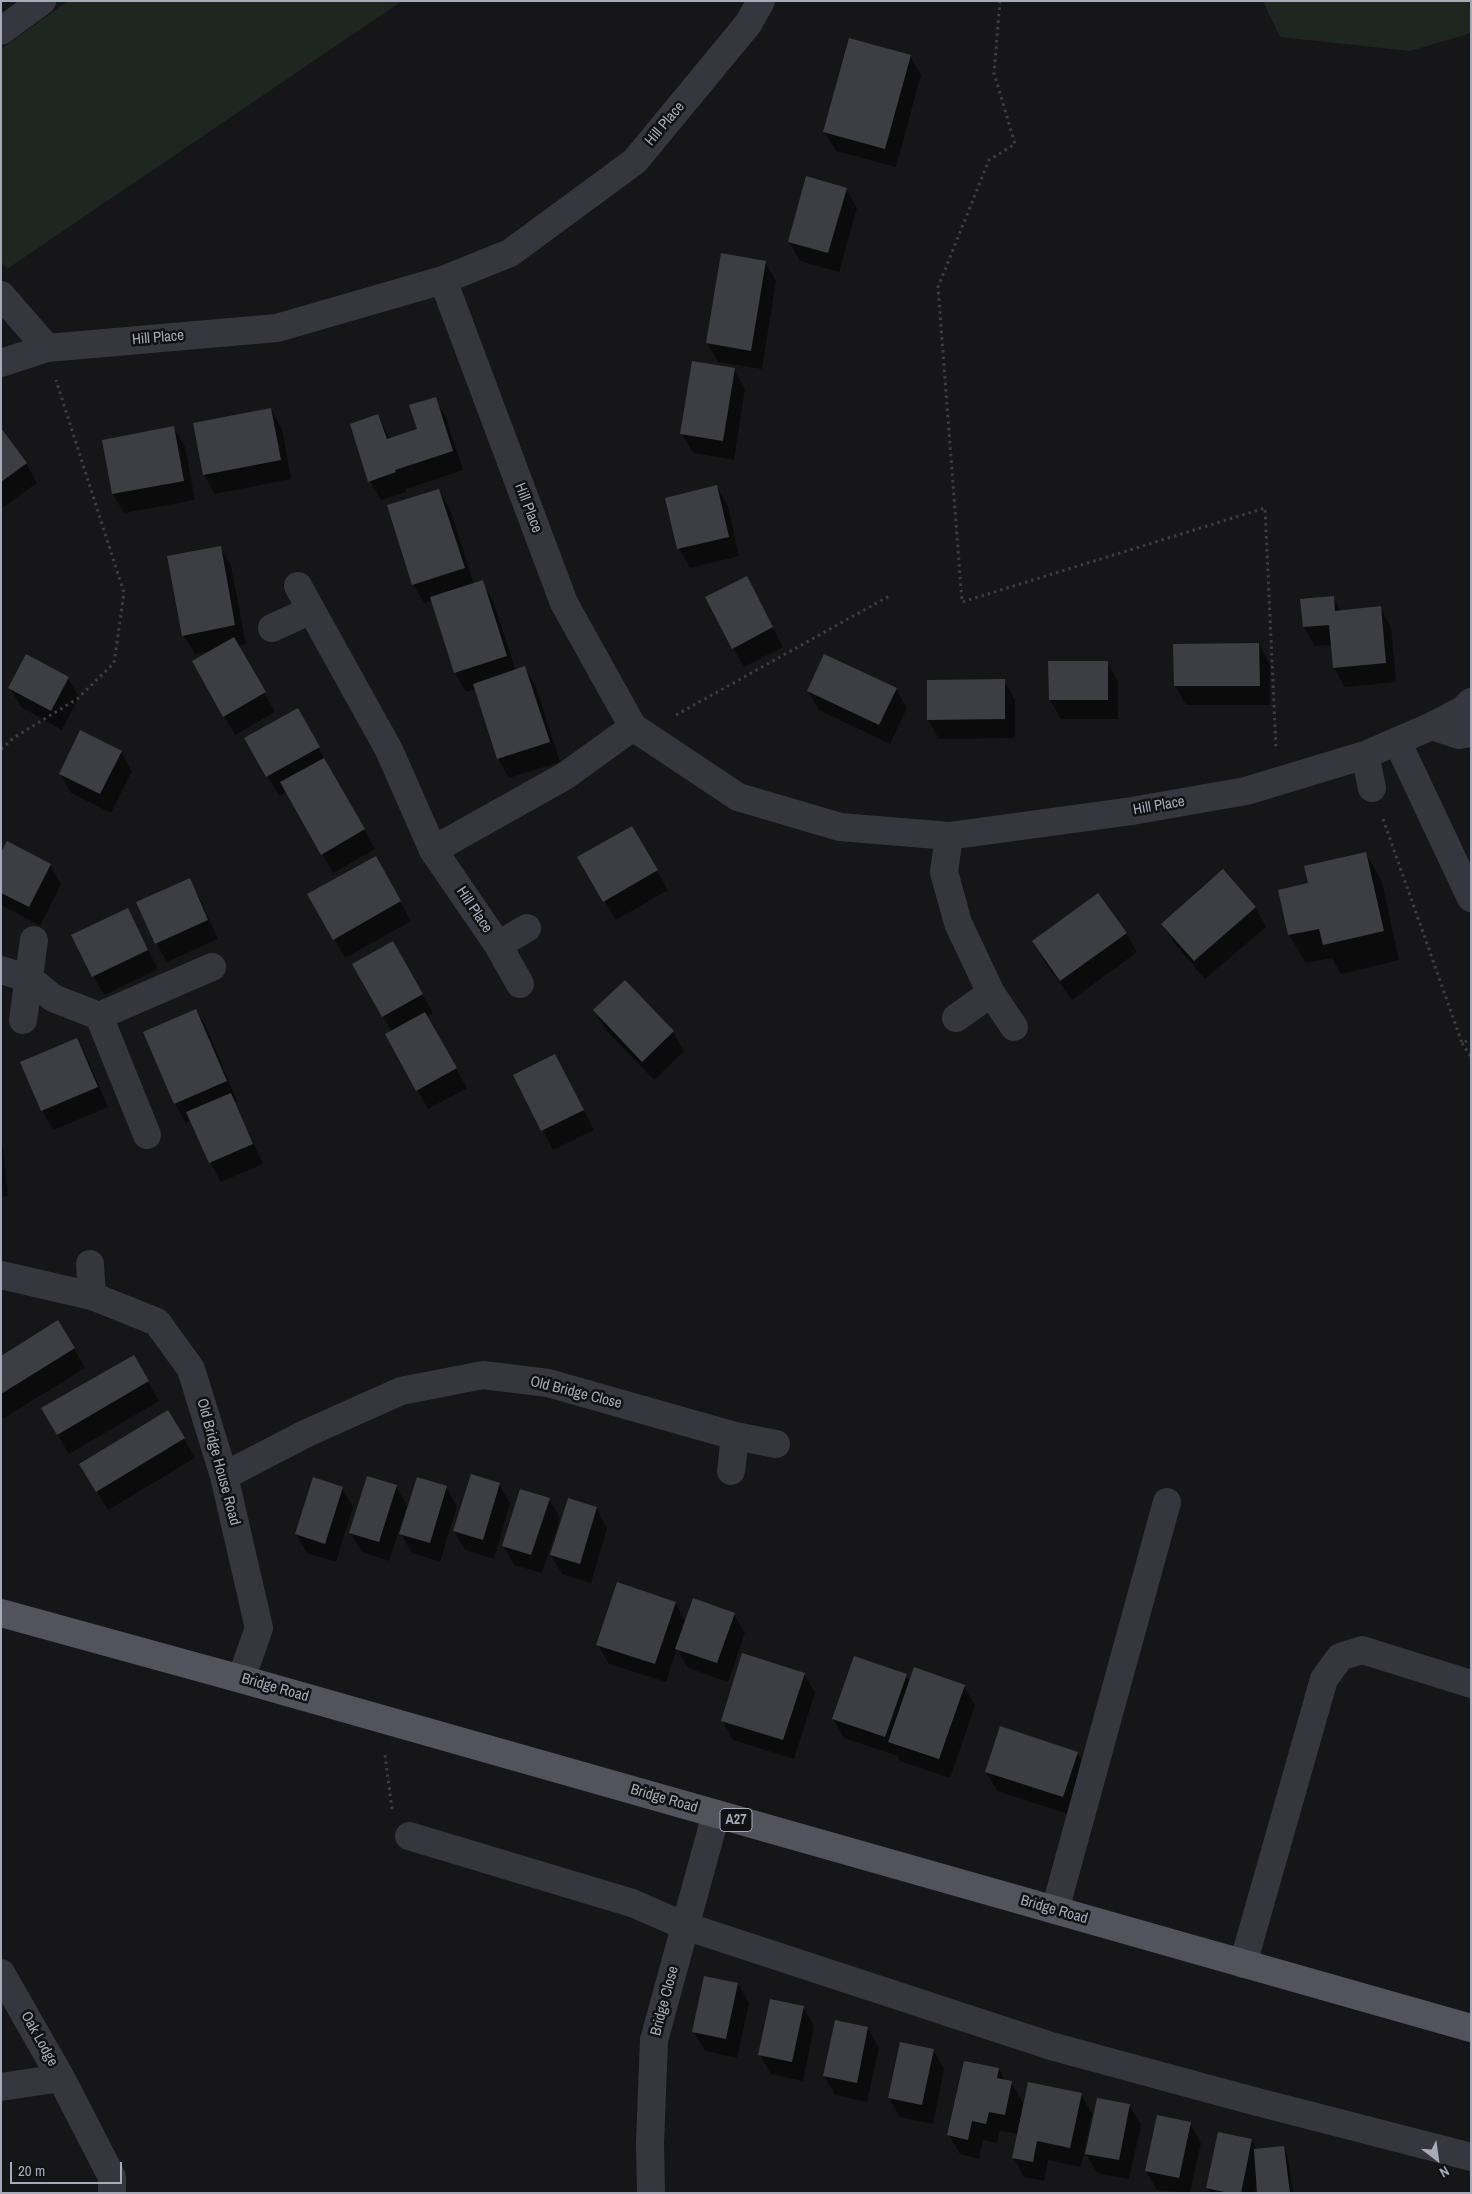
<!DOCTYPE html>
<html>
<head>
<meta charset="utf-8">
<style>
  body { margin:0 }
  #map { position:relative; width:1472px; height:2194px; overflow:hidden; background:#161618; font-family:"Archivo Narrow",sans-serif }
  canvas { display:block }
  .frame { position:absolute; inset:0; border:2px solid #a6abba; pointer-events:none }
  .north { position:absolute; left:1412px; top:2134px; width:50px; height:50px; -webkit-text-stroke:4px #111113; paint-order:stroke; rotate:150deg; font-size:14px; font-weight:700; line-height:20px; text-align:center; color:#a6abba }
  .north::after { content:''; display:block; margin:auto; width:18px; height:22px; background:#a6abba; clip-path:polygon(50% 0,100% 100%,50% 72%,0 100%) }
  .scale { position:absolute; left:10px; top:2162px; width:112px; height:22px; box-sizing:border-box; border:2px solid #a6abba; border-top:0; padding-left:6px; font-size:15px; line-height:18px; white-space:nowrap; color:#a6abba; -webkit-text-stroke:4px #111113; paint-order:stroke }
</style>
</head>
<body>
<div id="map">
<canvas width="1472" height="2194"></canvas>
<div class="frame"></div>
<div class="north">N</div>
<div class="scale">20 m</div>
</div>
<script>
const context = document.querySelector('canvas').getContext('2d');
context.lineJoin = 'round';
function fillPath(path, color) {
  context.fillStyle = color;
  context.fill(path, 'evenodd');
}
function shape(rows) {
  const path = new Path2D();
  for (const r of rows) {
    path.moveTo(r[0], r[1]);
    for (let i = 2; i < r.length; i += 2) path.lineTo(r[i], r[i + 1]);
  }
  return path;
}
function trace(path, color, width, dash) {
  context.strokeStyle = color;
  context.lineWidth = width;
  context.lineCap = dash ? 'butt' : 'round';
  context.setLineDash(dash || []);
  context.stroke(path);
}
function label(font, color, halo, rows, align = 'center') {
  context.font = font + ' "Archivo Narrow",sans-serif';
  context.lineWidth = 5;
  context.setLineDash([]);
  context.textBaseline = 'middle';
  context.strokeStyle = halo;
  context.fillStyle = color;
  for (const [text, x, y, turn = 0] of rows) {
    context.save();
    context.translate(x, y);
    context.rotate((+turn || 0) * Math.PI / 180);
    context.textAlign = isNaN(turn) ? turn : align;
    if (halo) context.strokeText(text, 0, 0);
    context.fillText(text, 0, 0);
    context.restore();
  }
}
fillPath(shape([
  [68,1,402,1,7,269,1,261,1,49],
  [1263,1,1471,1,1471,31,1468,34,1410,51,1280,37]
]), '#1d271f');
fillPath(shape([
  [910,56,921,75,896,167,836,151,825,132],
  [846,189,857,208,839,272,800,261,789,242],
  [765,262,776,281,762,369,718,362,707,343],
  [734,370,745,389,734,460,693,453,682,434],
  [435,399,446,418,463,470,406,489,406,492,381,500,370,481,378,416,390,439,419,430],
  [271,409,282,429,291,479,215,494,204,475],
  [174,428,185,447,195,500,124,513,113,494],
  [1,430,26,463,37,483,1,509],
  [717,487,728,506,739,556,690,568,679,548],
  [439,490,450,509,474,584,482,582,493,601,516,671,525,668,536,687,560,762,509,778,498,759,476,689,466,692,455,673,432,601,424,603,413,584],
  [220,547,231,566,246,644,238,646,275,712,235,735,193,662,211,651,195,654,183,635],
  [757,596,783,647,744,667,733,648],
  [1333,597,1341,612,1380,608,1391,627,1396,682,1345,687,1334,668,1332,645,1315,646,1304,627,1302,600],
  [1259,644,1270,664,1270,705,1186,705,1175,686],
  [1107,662,1118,682,1118,719,1061,719,1050,700,1049,663],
  [68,678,79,697,62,730,21,707,10,688],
  [1004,681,1015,700,1015,738,939,739,928,720],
  [896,689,907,708,890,744,819,710,808,691],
  [297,710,375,849,333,873,287,791,279,796,246,739],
  [121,752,132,771,111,813,71,793,60,774],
  [631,828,668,890,616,920,579,858],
  [1366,854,1382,882,1399,960,1341,974,1332,958,1306,963,1289,935,1310,884],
  [1,855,50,865,61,884,40,926,1,905],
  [375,857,411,921,345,958,309,895],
  [189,880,200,899,218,939,167,962,156,943],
  [1255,907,1266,927,1205,979,1174,943,1163,924],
  [127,910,158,969,104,995,93,976],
  [1126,933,1137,952,1072,1000,1044,961,1033,942],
  [393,943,433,1013,426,1017,467,1088,428,1109,386,1035,392,1032,354,965],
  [196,1010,207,1029,237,1101,234,1102,263,1164,221,1182,210,1162,191,1120,186,1123,175,1104],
  [595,1011,673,1032,684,1051,654,1080,606,1030],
  [76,1039,87,1058,108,1107,53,1130,42,1110,22,1062],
  [555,1056,594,1130,553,1150,515,1075],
  [1,1143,3,1146,8,1196,1,1197],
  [74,1348,85,1368,1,1420,1,1357],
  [133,1356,159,1401,69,1454,42,1409],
  [168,1412,195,1458,108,1510,81,1464],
  [499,1484,510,1503,494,1559,465,1550,454,1531],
  [396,1486,407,1506,389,1561,362,1552,350,1533],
  [446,1487,457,1506,440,1562,412,1553,401,1534],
  [342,1488,353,1507,336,1562,307,1553,296,1534],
  [549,1499,560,1518,542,1573,514,1565,503,1545],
  [596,1508,607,1528,591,1583,562,1574,551,1555],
  [675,1603,686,1622,734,1614,745,1633,728,1682,688,1668,677,1649,666,1682,609,1664,598,1645],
  [804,1674,815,1693,794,1759,733,1740,722,1720],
  [906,1675,910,1681,964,1686,975,1706,950,1778,900,1761,898,1756,844,1738,833,1719],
  [1077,1753,1089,1772,1074,1816,997,1791,986,1772],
  [738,1984,749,2003,737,2058,705,2051,694,2032],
  [803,2007,814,2026,803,2081,771,2074,760,2055],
  [868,2028,879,2048,867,2102,835,2095,824,2076],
  [933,2050,944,2069,933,2124,900,2117,889,2098],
  [999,2069,1005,2081,1011,2082,1024,2105,1081,2094,1092,2114,1081,2167,1048,2160,1044,2181,1024,2177,1013,2157,1018,2134,1000,2131,997,2143,983,2140,979,2159,960,2154,949,2135],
  [1129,2105,1141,2125,1129,2179,1097,2173,1086,2154],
  [1190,2124,1201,2143,1190,2193,1157,2190,1146,2171],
  [1251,2140,1257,2150,1283,2148,1288,2157,1293,2193,1259,2193,1257,2184,1255,2193,1210,2193,1207,2188]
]), '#0007');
fillPath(shape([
  [849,38,911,55,885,149,823,132],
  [806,176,847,188,828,253,788,242],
  [721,253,766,261,751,351,706,343],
  [692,361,735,368,723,441,680,434],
  [436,397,453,451,395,470,396,472,368,482,350,424,378,414,387,439,417,429,409,405],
  [271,408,281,460,203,475,193,423],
  [174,426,184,481,112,494,102,440],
  [1,428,27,463,1,482],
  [717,485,729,537,677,549,665,498],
  [439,489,465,568,412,585,387,505],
  [221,546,235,625,182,636,167,556],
  [747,576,773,627,732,649,705,597],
  [483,580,507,656,454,673,430,597],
  [1334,596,1335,611,1381,606,1386,663,1333,668,1329,625,1303,627,1300,599],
  [234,637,266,692,223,717,192,661],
  [1259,643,1260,686,1174,686,1173,644],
  [26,654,69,677,51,711,8,688],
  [824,654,897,688,879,725,807,691],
  [1048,661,1108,661,1108,700,1049,700],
  [525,666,550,742,497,759,473,684],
  [1005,679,1005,719,927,720,927,680],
  [298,708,320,747,266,777,244,738],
  [80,730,122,751,100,794,59,774],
  [324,758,365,829,321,855,280,782],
  [632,826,658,870,603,902,577,857],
  [7,841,51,864,29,907,1,893,1,852],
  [1366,852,1384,931,1323,945,1319,929,1288,935,1278,890,1308,883,1304,866],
  [376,856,401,901,333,940,307,894],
  [1223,869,1256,907,1194,961,1161,924],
  [190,878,208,920,155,944,136,902],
  [1098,893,1127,933,1060,981,1032,941],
  [128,908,148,950,92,977,71,935],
  [393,941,423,994,382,1017,352,964],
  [625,980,674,1031,642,1062,593,1010],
  [196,1009,227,1081,174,1104,143,1032],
  [425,1012,457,1068,416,1091,385,1034],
  [77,1038,98,1087,41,1111,20,1062],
  [555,1054,584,1110,541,1131,513,1075],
  [231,1093,253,1144,209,1163,186,1112],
  [58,1320,75,1348,1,1394,1,1356],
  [134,1355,149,1381,57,1435,41,1408],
  [168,1410,185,1438,96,1492,79,1464],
  [471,1474,500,1483,483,1540,453,1531],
  [367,1476,397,1485,379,1542,349,1533],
  [313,1477,343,1487,325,1544,295,1534],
  [417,1477,447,1486,430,1543,399,1534],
  [520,1489,550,1498,531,1555,502,1546],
  [568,1498,597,1507,580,1564,550,1555],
  [617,1582,676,1602,655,1664,596,1645],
  [693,1598,735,1613,717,1663,675,1649],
  [742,1653,805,1673,783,1740,721,1721],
  [854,1656,907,1674,885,1737,832,1719],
  [914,1667,965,1685,939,1759,888,1742],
  [1000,1726,1078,1752,1063,1797,985,1772],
  [704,1976,738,1983,726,2039,692,2032],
  [770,1999,804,2006,792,2062,758,2055],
  [835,2020,868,2027,857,2083,823,2076],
  [900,2042,934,2049,922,2105,888,2098],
  [964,2061,999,2068,997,2078,1012,2081,1005,2115,989,2112,986,2124,972,2121,968,2140,947,2135],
  [1028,2082,1082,2093,1070,2148,1037,2141,1033,2162,1012,2158],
  [1097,2098,1130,2104,1119,2160,1085,2154],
  [1157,2115,1191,2122,1179,2178,1145,2171],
  [1218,2132,1252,2139,1241,2193,1229,2193,1206,2188],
  [1284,2146,1290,2193,1257,2193,1254,2149]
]), '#3d3e43');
trace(shape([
  [1000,1,994,73,1015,144,989,160,938,287,962,602,1265,508,1276,748],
  [676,715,891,595],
  [1,749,15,737,77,699,114,663,124,593,56,380],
  [1383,819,1462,1043,1471,1039],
  [1462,1043,1471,1057],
  [385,1755,392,1809]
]), '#3c3e45', 3, [2.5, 4]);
trace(shape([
  [1,31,42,1],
  [443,280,564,603,633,727,738,797,840,827,949,836,1132,811,1246,791,1365,755,1432,726,1463,710,1471,702],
  [1,295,47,348],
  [1,363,47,348,277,328,443,280,510,253,635,161,748,24,761,1],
  [298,586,389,750,433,850,498,945,520,984],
  [272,628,311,610],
  [1432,726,1459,735,1471,733],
  [1397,741,1471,898],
  [1365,755,1372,788],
  [949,836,944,872,958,923,991,993,1014,1027],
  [433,850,565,776,633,727],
  [498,945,527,928],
  [1,970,30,979,53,998,99,1016,212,967],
  [99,1016,147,1135],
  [956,1018,991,993],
  [23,1020,34,940],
  [90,1264,92,1296],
  [1,1275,92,1296,157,1322,191,1369,224,1476,259,1628,241,1679],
  [731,1471,735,1436],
  [224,1476,307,1433,401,1391,483,1375,548,1383,735,1436,776,1444],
  [409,1836,632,1903,685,1926,1051,2046,1246,2099,1471,2157],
  [1055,1910,1167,1502],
  [1243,1964,1324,1679,1340,1657,1362,1650,1471,1684],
  [1,1973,61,2078,112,2177,112,2193],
  [1,2087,61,2078],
  [651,2193,650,2143,654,2040,716,1814]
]), '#36373e', 28);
trace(shape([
  [1,1613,241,1679,1471,2028]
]), '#52535d', 28);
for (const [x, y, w] of [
  [736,1820,32]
]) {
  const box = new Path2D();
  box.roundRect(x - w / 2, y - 11.5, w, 23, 4);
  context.fillStyle = '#111113';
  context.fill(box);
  trace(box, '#a6abba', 1);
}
label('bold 14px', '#a6abba', null, [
  ["A27",736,1820]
]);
label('15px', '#a6abba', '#111113', [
  ["Hill Place",665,124,-50],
  ["Hill Place",158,338,-5],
  ["Hill Place",528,508,69],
  ["Hill Place",1159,806,-10],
  ["Hill Place",474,910,56],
  ["Old Bridge Close",576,1393,14],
  ["Old Bridge House Road",218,1462,75],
  ["Bridge Road",275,1688,16],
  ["Bridge Road",664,1799,16],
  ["Bridge Road",1054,1910,16],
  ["Bridge Close",665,2001,-75],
  ["Oak Lodge",39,2039,61]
]);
</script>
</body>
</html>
